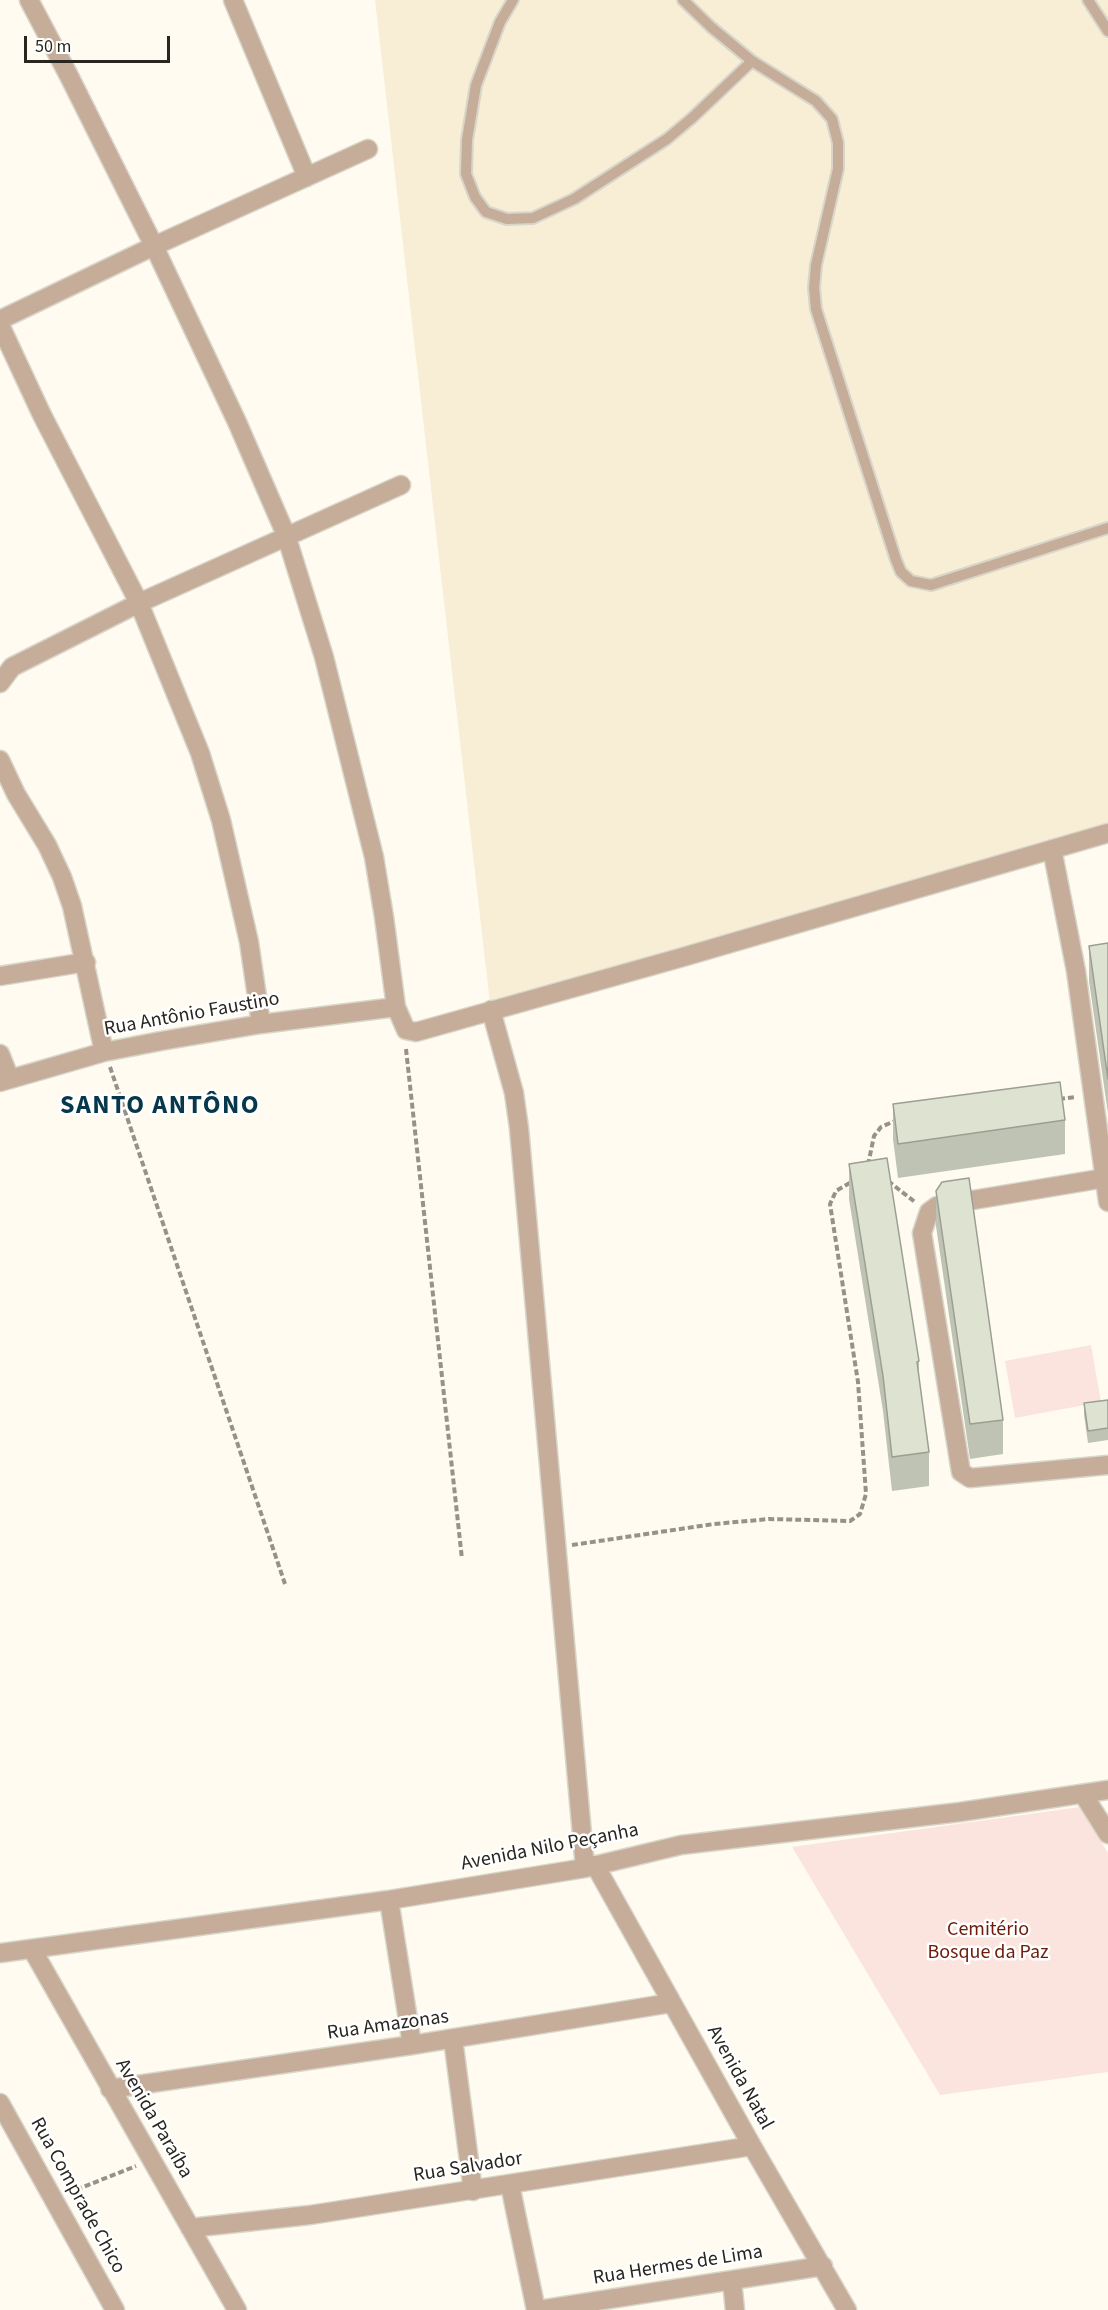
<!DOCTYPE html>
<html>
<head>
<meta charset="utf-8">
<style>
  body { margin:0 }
  #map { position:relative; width:1108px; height:2310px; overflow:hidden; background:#fffbf0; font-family:"Source Sans 3",sans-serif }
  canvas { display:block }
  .scale { position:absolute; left:24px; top:36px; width:146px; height:27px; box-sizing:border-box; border:3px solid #28261f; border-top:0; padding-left:8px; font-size:18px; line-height:21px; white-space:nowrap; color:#28261f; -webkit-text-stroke:4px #fff; paint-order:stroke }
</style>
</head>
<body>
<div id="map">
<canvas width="1108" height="2310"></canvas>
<div class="scale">50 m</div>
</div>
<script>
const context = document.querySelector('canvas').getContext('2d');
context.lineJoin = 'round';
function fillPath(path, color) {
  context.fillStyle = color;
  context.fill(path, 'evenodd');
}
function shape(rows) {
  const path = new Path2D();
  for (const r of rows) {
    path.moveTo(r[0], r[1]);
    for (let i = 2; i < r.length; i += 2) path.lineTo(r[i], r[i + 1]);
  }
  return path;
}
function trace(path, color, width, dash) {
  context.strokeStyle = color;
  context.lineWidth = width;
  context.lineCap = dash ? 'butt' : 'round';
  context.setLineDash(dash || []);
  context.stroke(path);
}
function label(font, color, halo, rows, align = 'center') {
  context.font = font + ' "Source Sans 3",sans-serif';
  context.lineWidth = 5;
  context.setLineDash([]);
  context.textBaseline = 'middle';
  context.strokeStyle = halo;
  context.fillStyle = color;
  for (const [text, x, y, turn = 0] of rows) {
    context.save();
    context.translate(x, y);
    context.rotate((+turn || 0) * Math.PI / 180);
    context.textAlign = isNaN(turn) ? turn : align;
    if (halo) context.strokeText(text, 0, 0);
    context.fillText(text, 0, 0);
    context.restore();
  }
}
fillPath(shape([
  [375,0,1108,0,1108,826,491,1012]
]), '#f7eed5');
fillPath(shape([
  [1091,1345,1101,1402,1015,1418,1005,1361],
  [1080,1807,1108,1853,1108,2072,940,2095,792,1847]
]), '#fbe3de');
const service = shape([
  [513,0,500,22,476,85,467,140,466,174,475,197,486,212,507,219,533,218,574,199,667,139,692,118,752,61],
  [683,0,711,27,752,61,816,101,832,119,838,143,838,169,816,265,814,288,816,309,896,560,901,572,911,581,931,585,1108,528],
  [1088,0,1108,31]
]);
const minor = shape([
  [29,0,69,76,154,246,237,422,286,535,324,657,374,857,384,917,396,1007,406,1030,416,1032,683,957,1108,833],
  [233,0,307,177],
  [0,320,154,246,368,149],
  [0,325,42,415,139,603,200,753,221,820,249,942,261,1024],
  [0,683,12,667,139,603,401,485],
  [0,760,16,794,47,845,62,877,72,906,104,1052],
  [1052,849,1076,971,1108,1202],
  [0,976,86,962],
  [491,1010,514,1093,519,1128,585,1868],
  [0,1054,10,1079],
  [0,1082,104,1052,161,1041,261,1024,396,1007],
  [1105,1178,937,1206,929,1212,922,1233,961,1472,970,1478,1108,1465],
  [1083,1794,1108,1834],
  [595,1865,752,2146,847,2310],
  [389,1900,412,2045],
  [32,1949,237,2310],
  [0,1953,389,1900,585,1868,681,1845,960,1812,1108,1790],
  [453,2039,473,2191],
  [110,2089,412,2045,671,2003],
  [0,2103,115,2310],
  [510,2185,536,2310],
  [190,2228,310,2215,752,2146],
  [732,2281,735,2310],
  [539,2310,823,2266]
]);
trace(service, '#d8d5ca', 14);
trace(minor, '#d8d5ca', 21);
trace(shape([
  [406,1049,462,1559],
  [110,1067,285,1584],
  [1059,1099,1076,1097],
  [868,1165,874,1136,881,1127,897,1120],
  [888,1181,915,1202],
  [572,1545,714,1524,769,1519,850,1521,860,1514,866,1494,858,1382,830,1204,836,1191,853,1181],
  [68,2193,136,2166]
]), '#959289', 4, [6, 3]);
trace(service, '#c6ad99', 10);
trace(minor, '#c6ad99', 18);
fillPath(shape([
  [1108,943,1108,1114,1089,981,1089,946],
  [893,1104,1065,1120,1065,1154,898,1178,893,1139],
  [849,1164,919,1361,919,1380,929,1452,929,1486,892,1491,883,1411,849,1199],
  [936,1191,1003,1420,1003,1454,970,1459,936,1226],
  [1108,1400,1108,1440,1088,1443,1084,1415,1084,1403]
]), '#bfc3b4');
const building = shape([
  [1108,943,1108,1079,1089,946,1108,943],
  [1060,1082,1065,1120,898,1144,893,1104,1060,1082],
  [887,1158,919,1361,917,1362,929,1452,892,1457,883,1376,849,1164,887,1158],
  [969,1178,1003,1420,970,1424,936,1191,942,1182,969,1178],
  [1108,1400,1108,1428,1088,1431,1084,1403,1108,1400]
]);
fillPath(building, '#dee3d1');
trace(building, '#9b9f92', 1.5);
label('20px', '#28261f', '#fff', [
  ["Rua Antônio Faustino",192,1015,-10],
  ["Avenida Nilo Peçanha",550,1848,-11],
  ["Rua Amazonas",388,2026,-8],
  ["Avenida Natal",739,2078,61],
  ["Avenida Paraíba",153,2119,60],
  ["Rua Salvador",468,2168,-9],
  ["Rua Comprade Chico",77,2196,61],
  ["Rua Hermes de Lima",678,2266,-9]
]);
label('20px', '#6e1b0b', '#fff', [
  ["Cemitério",988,1931],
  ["Bosque da Paz",988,1954]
]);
context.letterSpacing = '1.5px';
label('bold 26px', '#07374b', '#fff', [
  ["SANTO ANTÔNO",160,1107]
]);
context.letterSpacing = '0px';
</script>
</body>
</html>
